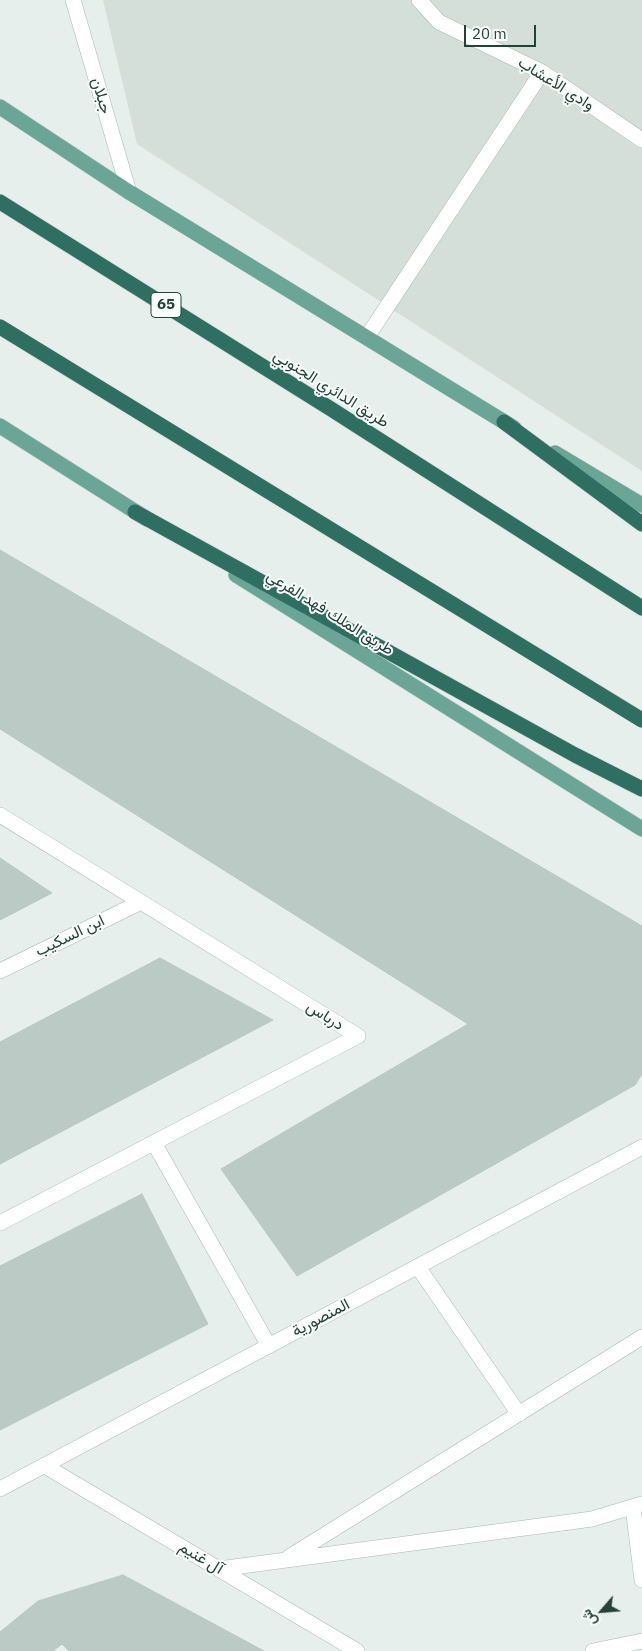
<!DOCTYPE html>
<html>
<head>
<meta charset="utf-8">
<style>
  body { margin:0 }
  #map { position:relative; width:642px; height:1651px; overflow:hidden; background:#e6efeb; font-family:"IBM Plex Sans",Vazirmatn,sans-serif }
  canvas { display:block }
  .north { position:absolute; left:577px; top:1586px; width:50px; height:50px; -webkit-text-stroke:4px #f7fbf9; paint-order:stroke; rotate:243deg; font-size:14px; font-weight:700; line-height:20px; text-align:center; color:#24423a }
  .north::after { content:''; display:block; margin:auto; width:18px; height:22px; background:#24423a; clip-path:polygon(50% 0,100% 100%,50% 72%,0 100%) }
  .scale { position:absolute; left:464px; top:25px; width:72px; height:22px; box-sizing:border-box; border:2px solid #24423a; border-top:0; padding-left:6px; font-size:15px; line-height:18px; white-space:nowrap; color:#24423a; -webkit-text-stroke:4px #f7fbf9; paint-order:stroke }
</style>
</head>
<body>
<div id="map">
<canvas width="642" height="1651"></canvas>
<div class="north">ش</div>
<div class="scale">20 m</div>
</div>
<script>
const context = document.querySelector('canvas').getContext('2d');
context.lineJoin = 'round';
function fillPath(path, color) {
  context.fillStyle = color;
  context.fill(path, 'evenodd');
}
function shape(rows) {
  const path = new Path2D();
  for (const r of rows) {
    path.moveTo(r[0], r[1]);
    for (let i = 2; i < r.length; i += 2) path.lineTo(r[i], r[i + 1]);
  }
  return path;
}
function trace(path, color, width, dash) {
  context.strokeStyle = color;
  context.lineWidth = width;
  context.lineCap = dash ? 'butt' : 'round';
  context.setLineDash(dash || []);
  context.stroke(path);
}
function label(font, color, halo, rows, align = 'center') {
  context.font = font + ' "IBM Plex Sans",Vazirmatn,sans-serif';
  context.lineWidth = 4;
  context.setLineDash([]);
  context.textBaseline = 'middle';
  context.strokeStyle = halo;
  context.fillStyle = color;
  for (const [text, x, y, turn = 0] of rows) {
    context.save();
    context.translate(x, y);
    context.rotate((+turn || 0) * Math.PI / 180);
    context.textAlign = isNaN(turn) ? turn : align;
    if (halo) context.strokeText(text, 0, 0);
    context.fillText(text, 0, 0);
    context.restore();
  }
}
fillPath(shape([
  [103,0,642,0,642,471,137,144]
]), '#d4dfda');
const building = shape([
  [0,550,642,926,642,1074,635,1085,297,1276,221,1169,468,1024,0,729,0,550],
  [0,858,52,893,0,920,0,858],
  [160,958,273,1020,0,1164,0,1042,160,958],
  [142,1194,208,1324,0,1430,0,1266,142,1194],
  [123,1575,264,1651,69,1651,62,1644,53,1651,0,1651,0,1632,38,1601,123,1575]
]);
fillPath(building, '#bbcac4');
trace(building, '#b8c9c2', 1);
const minor = shape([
  [73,0,129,192],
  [419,0,439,22,542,72,642,140],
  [367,337,542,72],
  [0,815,358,1036,0,1223],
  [0,971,141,902],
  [154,1143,269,1346],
  [418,1267,519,1414],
  [45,1466,357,1651],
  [0,1489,642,1147],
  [633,1507,642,1580],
  [289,1557,642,1337],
  [219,1569,592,1519,642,1504],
  [593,1651,642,1641]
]);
const major = shape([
  [0,107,129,192,514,428],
  [0,426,147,519],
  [555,453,642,505],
  [236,575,642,829]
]);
const highway = shape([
  [0,202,331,409,642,608],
  [0,327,642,720],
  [504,422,642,524],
  [135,512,575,755,642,789]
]);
trace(minor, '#a8b8b2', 16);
trace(major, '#c2cac8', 16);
trace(highway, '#c2cac8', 16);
trace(minor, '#fff', 15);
trace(major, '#6aa596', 15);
trace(highway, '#2f6f62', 15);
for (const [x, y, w] of [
  [166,305,30]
]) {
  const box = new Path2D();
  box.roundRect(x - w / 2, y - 12.5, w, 25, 4);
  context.fillStyle = '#f7fbf9';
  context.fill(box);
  trace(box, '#24423a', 1);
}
label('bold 15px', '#24423a', null, [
  ["65",166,305]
]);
label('16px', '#24423a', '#f7fbf9', [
  ["وادي الأعشاب",556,84,32],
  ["جبلان",101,96,74],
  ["طريق الدائري الجنوبي",331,389,32],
  ["طريق الملك فهد الفرعي",330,613,32],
  ["ابن السكيب",70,936,-26],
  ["درباس",325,1016,32],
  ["المنصورية",321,1318,-28],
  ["آل غنيم",201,1558,31]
]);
</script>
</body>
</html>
